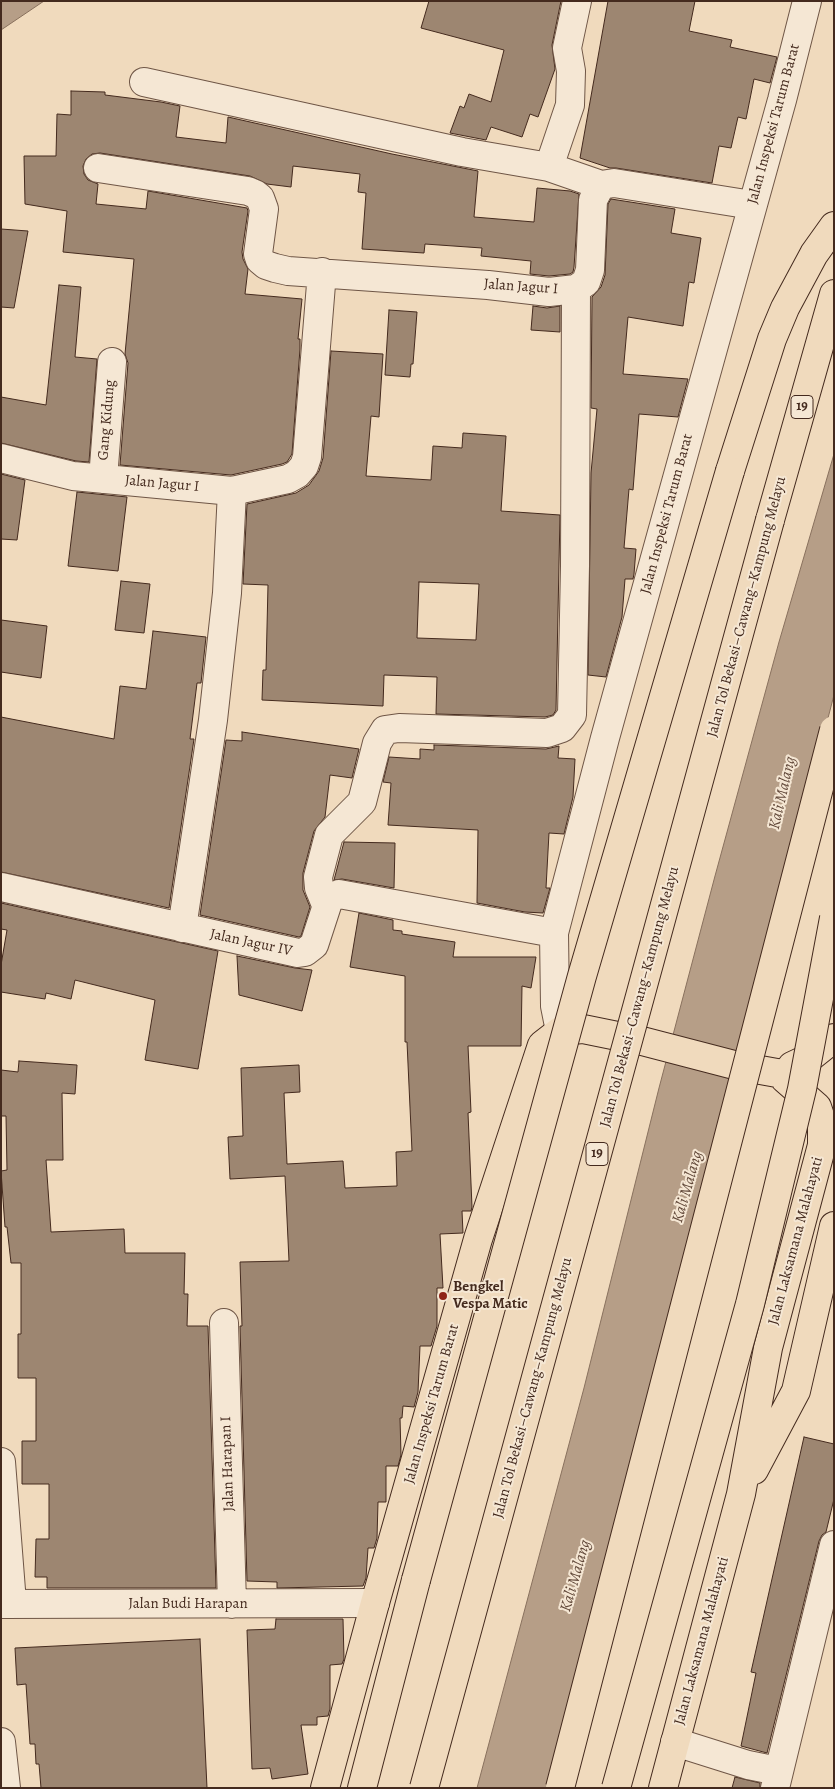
<!DOCTYPE html>
<html>
<head>
<meta charset="utf-8">
<style>
  body { margin:0 }
  #map { position:relative; width:835px; height:1789px; overflow:hidden; background:#f0dabd; font-family:Alegreya,serif }
  canvas { display:block }
  .frame { position:absolute; inset:0; border:2px solid #442a1e; pointer-events:none }
</style>
</head>
<body>
<div id="map">
<canvas width="835" height="1789"></canvas>
<div class="frame"></div>
</div>
<script>
const context = document.querySelector('canvas').getContext('2d');
context.lineJoin = 'round';
function fillPath(path, color) {
  context.fillStyle = color;
  context.fill(path, 'evenodd');
}
function shape(rows) {
  const path = new Path2D();
  for (const r of rows) {
    path.moveTo(r[0], r[1]);
    for (let i = 2; i < r.length; i += 2) path.lineTo(r[i], r[i + 1]);
  }
  return path;
}
function trace(path, color, width, dash) {
  context.strokeStyle = color;
  context.lineWidth = width;
  context.lineCap = dash ? 'butt' : 'round';
  context.setLineDash(dash || []);
  context.stroke(path);
}
function label(font, color, halo, rows, align = 'center') {
  context.font = font + ' Alegreya,serif';
  context.lineWidth = 4;
  context.setLineDash([]);
  context.textBaseline = 'middle';
  context.strokeStyle = halo;
  context.fillStyle = color;
  for (const [text, x, y, turn = 0] of rows) {
    context.save();
    context.translate(x, y);
    context.rotate((+turn || 0) * Math.PI / 180);
    context.textAlign = isNaN(turn) ? turn : align;
    if (halo) context.strokeText(text, 0, 0);
    context.fillText(text, 0, 0);
    context.restore();
  }
}
const water = shape([
  [1,1,44,1,1,30,1,1],
  [834,454,834,695,549,1788,477,1788,584,1388,659,1088,715,876,779,642,834,454]
]);
fillPath(water, '#b69e87');
trace(water, '#88705d', 1);
const building = shape([
  [429,1,561,1,552,45,555,69,538,117,530,114,522,137,491,127,486,140,450,133,460,106,464,108,469,94,491,102,504,50,421,28,429,1],
  [608,1,695,1,689,31,732,40,730,47,777,57,770,83,754,79,746,119,738,117,731,148,719,146,712,183,616,168,610,168,580,158,608,1],
  [71,91,105,92,105,95,161,102,180,106,176,137,226,143,228,117,392,154,478,171,474,217,534,222,537,188,570,191,579,194,574,267,573,272,570,274,549,276,530,274,531,261,481,256,482,248,425,244,424,253,362,249,366,193,358,192,360,174,293,166,291,187,267,184,250,176,100,153,92,154,86,159,83,166,84,174,88,180,98,184,96,204,146,209,148,191,247,208,248,211,242,252,243,259,248,269,245,294,302,299,298,339,300,339,300,349,292,454,287,462,282,464,231,475,120,465,128,363,125,354,134,259,63,252,67,211,25,204,24,156,56,156,57,114,71,115,71,91],
  [611,199,675,209,671,233,701,238,694,283,689,282,683,326,628,317,623,374,688,379,678,417,639,414,633,490,629,489,624,548,636,549,634,574,633,579,625,579,622,617,606,677,588,675,591,473,597,409,591,408,592,297,601,287,605,275,608,204,611,199],
  [1,229,28,231,14,308,1,307,1,229],
  [59,285,81,287,75,357,97,359,89,462,76,461,1,443,1,397,46,405,59,285],
  [533,306,547,308,560,306,560,332,531,330,533,306],
  [389,310,417,312,413,364,411,364,410,377,385,375,389,310],
  [331,351,383,354,379,417,371,416,366,476,431,480,433,446,462,448,463,433,506,436,501,511,560,515,556,710,553,715,545,717,436,714,437,677,384,675,383,706,262,700,263,670,266,670,268,585,243,584,247,504,296,493,309,485,319,471,323,458,331,351],
  [419,582,479,584,476,640,417,638,419,582],
  [1,474,25,480,17,540,1,539,1,474],
  [77,492,127,497,118,571,68,566,77,492],
  [121,581,150,584,144,633,115,630,121,581],
  [1,620,47,626,41,678,1,672,1,620],
  [153,631,206,637,201,683,197,683,190,739,194,739,169,908,1,872,1,717,114,739,120,686,146,689,153,631],
  [242,732,359,749,352,778,330,775,325,817,314,831,303,873,303,890,310,907,301,936,299,937,200,915,226,740,242,741,242,732],
  [434,745,546,749,559,746,558,758,575,759,573,797,564,834,549,833,546,888,550,888,543,913,525,912,477,903,478,830,388,825,391,783,383,782,389,757,420,759,420,749,434,750,434,745],
  [344,842,395,843,394,888,342,879,334,880,344,842],
  [1,903,218,951,198,1069,145,1060,155,1000,75,980,71,999,46,993,45,999,1,992,1,965,7,930,1,929,1,903],
  [359,913,393,920,393,930,402,931,402,934,455,942,453,957,536,957,531,988,522,986,521,1046,468,1046,471,1112,468,1113,472,1207,471,1211,462,1211,463,1233,440,1234,443,1288,437,1288,437,1326,431,1346,420,1346,418,1392,414,1407,403,1406,402,1418,400,1418,401,1455,398,1466,386,1466,386,1502,378,1502,377,1538,374,1548,368,1548,366,1578,363,1586,277,1588,277,1582,247,1581,240,1326,242,1326,240,1262,289,1261,285,1176,230,1179,228,1137,243,1136,241,1068,299,1065,300,1092,284,1093,287,1164,343,1161,345,1188,397,1186,396,1152,412,1151,407,1042,405,1042,405,976,350,967,359,913],
  [237,956,295,968,312,970,302,1011,239,995,237,956],
  [19,1061,77,1065,75,1094,62,1093,63,1160,46,1160,51,1232,124,1229,125,1253,185,1253,184,1294,188,1294,187,1326,208,1326,216,1588,47,1588,47,1577,35,1577,36,1539,49,1539,49,1484,22,1484,22,1441,36,1441,36,1378,18,1378,18,1334,21,1334,21,1263,11,1263,7,1227,5,1227,1,1171,7,1170,6,1116,1,1116,1,1070,18,1072,19,1061],
  [804,1437,834,1444,834,1499,826,1532,822,1535,819,1541,767,1753,741,1746,756,1673,751,1672,804,1437],
  [276,1619,343,1619,344,1659,342,1664,330,1665,330,1709,328,1716,317,1717,317,1725,301,1725,308,1774,272,1779,270,1768,252,1769,247,1630,275,1629,276,1619],
  [200,1639,207,1788,41,1788,39,1764,36,1764,35,1744,30,1744,26,1684,17,1685,15,1648,200,1639],
  [735,1777,760,1783,760,1788,732,1788,735,1777]
]);
fillPath(building, '#9d8671');
trace(building, '#442a1e', 1);
const minor = shape([
  [144,82,462,152,549,167,601,185,614,183,752,205],
  [549,167,570,105,571,71,567,48,577,1],
  [98,168,248,191,255,194,260,198,264,209,258,254,260,260,266,265,275,268,288,271,488,285,549,292,576,289,586,282,590,270,593,200,601,185],
  [1,458,73,476,232,491,288,479,297,474,304,466,307,457,322,272],
  [103,479,112,362],
  [1,887,298,953,305,952,314,945,329,899,339,894,554,933],
  [326,905,319,888,318,877,329,835,362,802,377,743,385,730,399,728,547,733,562,728,572,715,575,566,576,289],
  [182,928,213,720,227,593,232,491],
  [560,1031,555,1006,554,933,605,738,782,100,807,1],
  [224,1323,232,1604],
  [1,1462,12,1603],
  [1,1604,375,1603],
  [1,1742,6,1788],
  [675,1742,748,1765,778,1771],
  [775,1788,834,1545]
]);
const major = shape([
  [792,1066,809,1058,834,1038],
  [754,1470,796,1391,834,1226],
  [325,1788,375,1603,478,1239,542,1045,560,1031,583,1029,642,1041,738,1066,777,1073],
  [663,1788,741,1494,768,1348,822,1145,822,1122,817,1107,785,1079]
]);
const highway = shape([
  [730,471,772,339,785,308,814,254,834,226],
  [770,520,834,294],
  [362,1788,416,1580]
]);
trace(minor, '#6f5646', 30);
trace(major, '#442a1e', 30);
trace(highway, '#442a1e', 30);
trace(minor, '#f5e7d4', 28);
trace(major, '#f0dabd', 28);
trace(highway, '#f0dabd', 28);
const highwayBridge = shape([
  [416,1580,582,976,730,471],
  [424,1788,770,520],
  [560,1788,834,730],
  [616,1788,750,1304,802,1089,834,918]
]);
trace(highwayBridge, '#442a1e', 30, []);
trace(highwayBridge, '#f0dabd', 28);
for (const [x, y, r, color] of [
  [443,1296,5,"#8f2418"]
]) {
  const dot = new Path2D();
  dot.arc(x, y, r, 0, 2 * Math.PI);
  context.fillStyle = color;
  context.fill(dot);
  trace(dot, '#f5e7d4', 2);
}
for (const [x, y, w] of [
  [802,407,22],
  [597,1154,22]
]) {
  const box = new Path2D();
  box.roundRect(x - w / 2, y - 11.5, w, 23, 4);
  context.fillStyle = '#f5e7d4';
  context.fill(box);
  trace(box, '#442a1e', 1);
}
label('bold 14px', '#442a1e', null, [
  ["19",802,407],
  ["19",597,1154]
]);
label('15px', '#442a1e', '#f5e7d4', [
  ["Jalan Inspeksi Tarum Barat",774,124,-75],
  ["Jalan Jagur I",521,287,4],
  ["Gang Kidung",107,420,-85],
  ["Jalan Jagur I",162,484,5],
  ["Jalan Inspeksi Tarum Barat",667,514,-75],
  ["Jalan Tol Bekasi–Cawang–Kampung Melayu",747,607,-75],
  ["Jalan Jagur IV",251,943,12],
  ["Jalan Tol Bekasi–Cawang–Kampung Melayu",640,997,-75],
  ["Jalan Laksamana Malahayati",796,1241,-75],
  ["Jalan Tol Bekasi–Cawang–Kampung Melayu",533,1388,-75],
  ["Jalan Inspeksi Tarum Barat",432,1404,-74],
  ["Jalan Harapan I",228,1464,-92],
  ["Jalan Budi Harapan",188,1604],
  ["Jalan Laksamana Malahayati",702,1641,-75]
]);
label('bold 15px', '#442a1e', '#f5e7d4', [
  ["Bengkel",453,1287],
  ["Vespa Matic",453,1304]
], 'left');
label('italic 16px', '#604738', '#f5e7d4', [
  ["Kali Malang",783,793,-77],
  ["Kali Malang",688,1187,-74],
  ["Kali Malang",576,1576,-74]
]);
</script>
</body>
</html>
